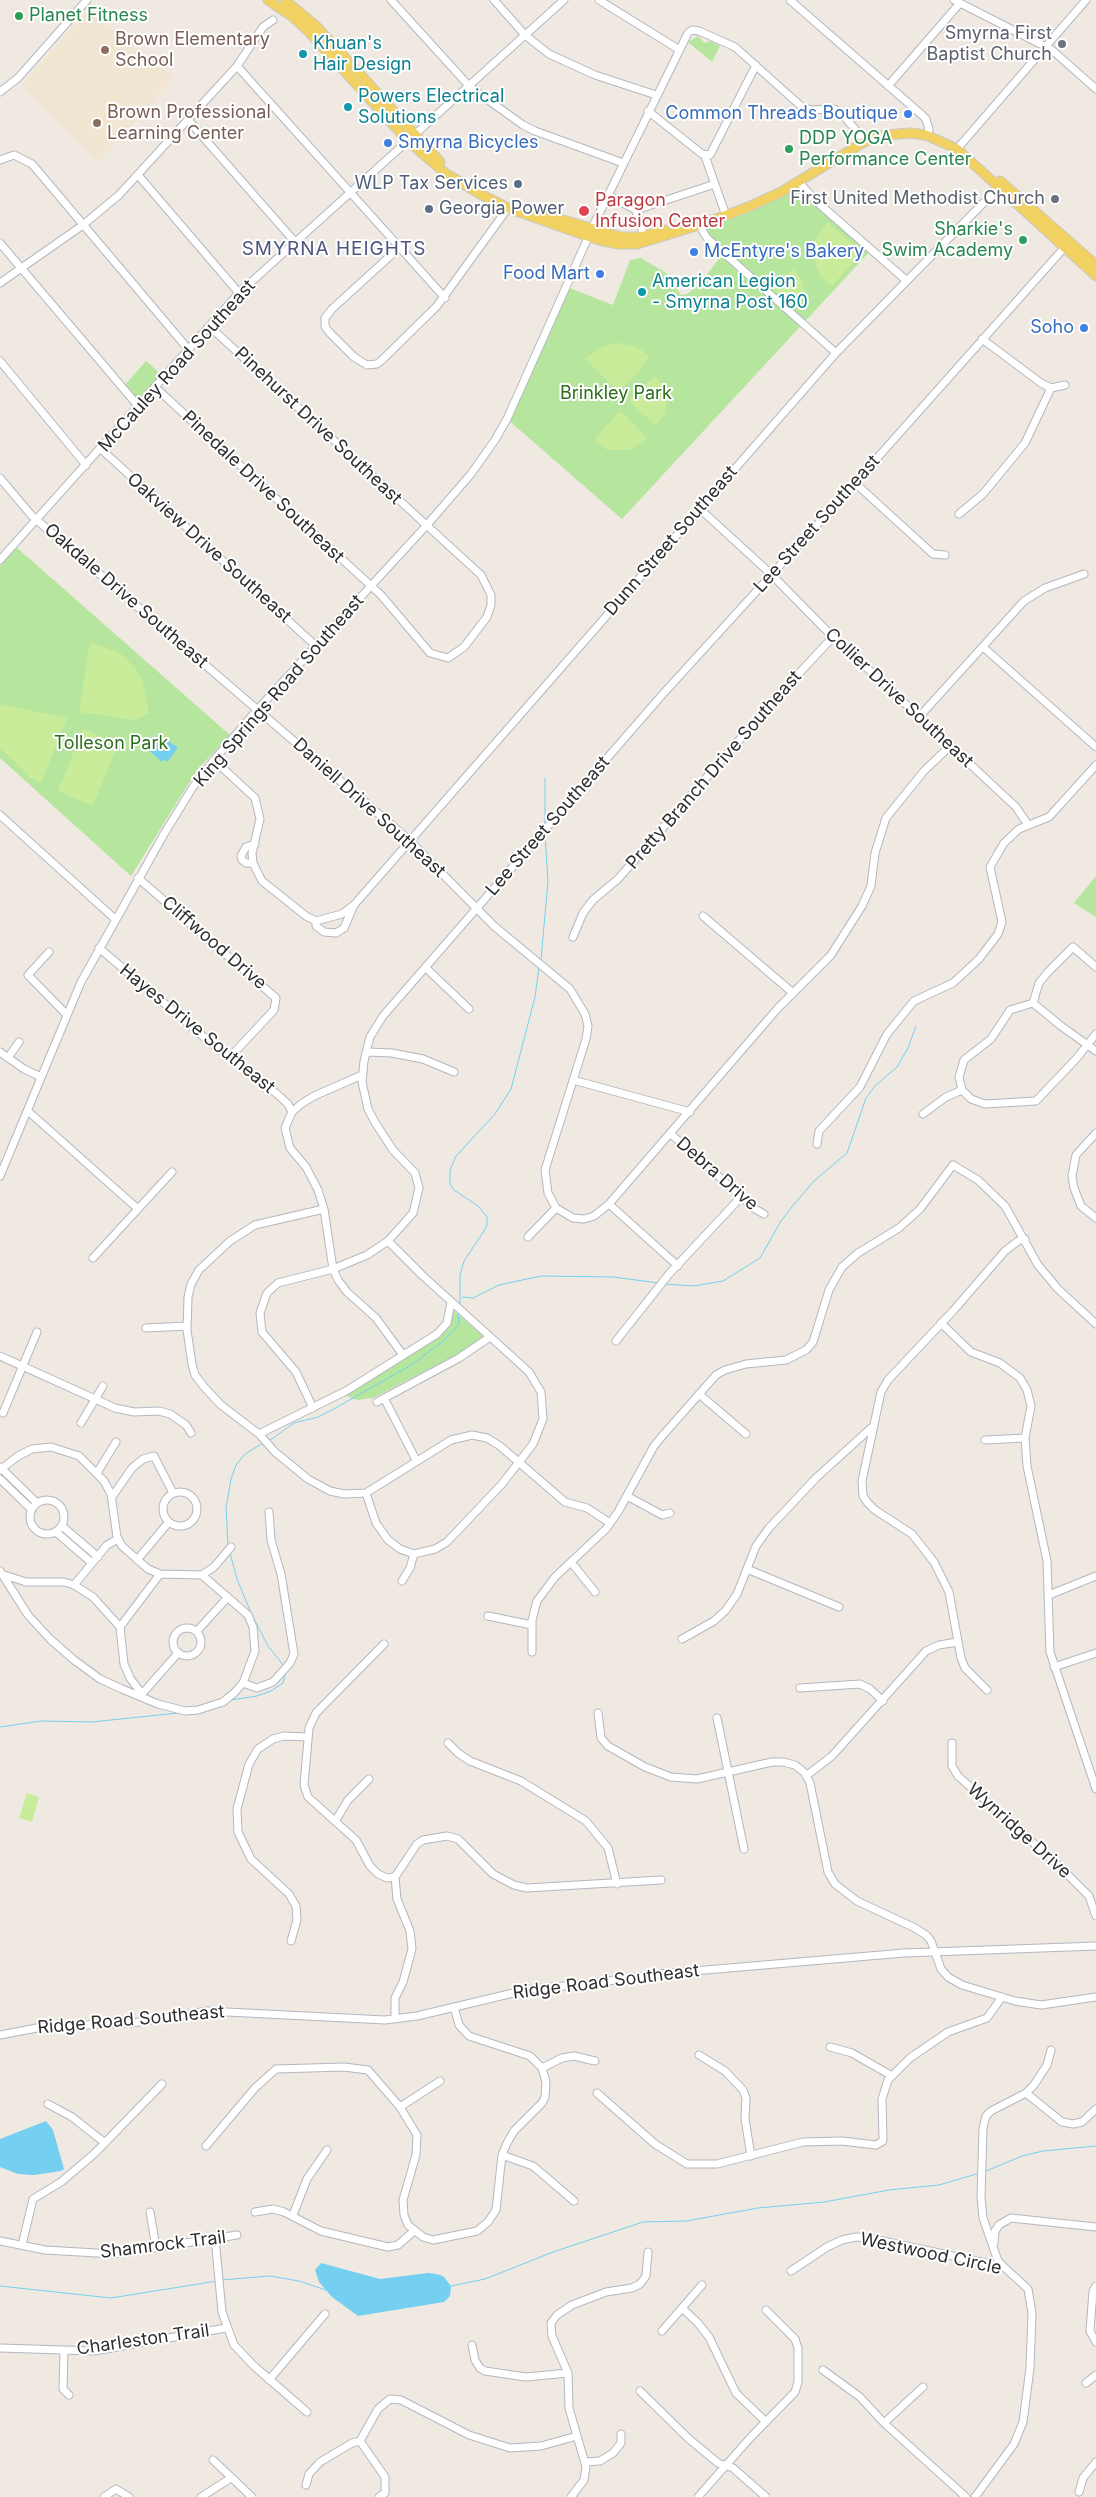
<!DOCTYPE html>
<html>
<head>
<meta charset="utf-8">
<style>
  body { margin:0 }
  canvas { display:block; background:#efe9e1 }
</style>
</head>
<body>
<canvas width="1096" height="2497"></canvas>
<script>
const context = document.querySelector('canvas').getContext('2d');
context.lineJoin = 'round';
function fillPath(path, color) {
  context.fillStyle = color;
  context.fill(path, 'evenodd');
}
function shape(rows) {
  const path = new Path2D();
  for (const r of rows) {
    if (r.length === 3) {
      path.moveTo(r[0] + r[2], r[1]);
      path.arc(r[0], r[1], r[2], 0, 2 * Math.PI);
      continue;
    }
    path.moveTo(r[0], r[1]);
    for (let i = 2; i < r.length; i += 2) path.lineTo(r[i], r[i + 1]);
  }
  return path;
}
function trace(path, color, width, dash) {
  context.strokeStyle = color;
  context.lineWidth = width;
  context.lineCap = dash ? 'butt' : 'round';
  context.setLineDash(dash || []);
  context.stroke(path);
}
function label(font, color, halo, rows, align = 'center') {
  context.font = font + ' Inter,sans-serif';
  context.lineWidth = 4;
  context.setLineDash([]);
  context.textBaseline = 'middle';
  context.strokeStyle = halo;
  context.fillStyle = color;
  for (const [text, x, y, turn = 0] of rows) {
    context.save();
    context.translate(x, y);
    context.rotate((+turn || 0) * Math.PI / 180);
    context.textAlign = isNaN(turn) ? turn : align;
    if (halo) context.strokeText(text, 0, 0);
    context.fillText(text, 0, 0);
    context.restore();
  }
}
fillPath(shape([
  [87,10,174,78,99,162,22,85]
]), '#f0e6d1');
fillPath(shape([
  [698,36,705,43,710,41,720,46,712,62,688,42],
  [798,180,872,249,622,519,507,419,567,287,613,305,630,260,641,258,666,273,681,295,687,294,700,284,723,253,698,223],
  [146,361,163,376,139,402,124,386],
  [16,547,230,735,197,770,131,876,0,758,0,566],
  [1096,876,1096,917,1074,903],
  [453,1310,484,1337,454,1356,373,1398,357,1400,345,1395,439,1338,449,1327]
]), '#b6e59e');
fillPath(shape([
  [827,222,859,249,858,257,832,286,821,277,812,254,815,240],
  [794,268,802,281,804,289,802,297,796,308,793,308,774,290,774,287],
  [619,343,635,346,650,356,640,370,621,390,617,390,585,359,603,346],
  [655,376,665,388,667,401,665,414,655,425,631,403,630,399],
  [622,412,647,438,630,450,607,450,594,440,618,413],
  [90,642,120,653,136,669,142,679,149,713,135,720,79,712],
  [0,704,67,718,41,783,30,778,0,747],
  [83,729,118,744,93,806,58,791],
  [27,1793,39,1797,32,1822,19,1818]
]), '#c9ec9a');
fillPath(shape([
  [150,737,158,743,155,748,164,738,178,748,167,762,164,759,162,762,143,745],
  [46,2121,53,2130,64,2169,61,2171,34,2175,18,2174,0,2167,0,2139],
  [321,2263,380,2279,428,2273,436,2274,443,2276,451,2286,450,2296,444,2302,358,2316,332,2297,319,2282,315,2270]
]), '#75cff0');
trace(shape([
  [545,826,545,778],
  [541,960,548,881,545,835],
  [665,1284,694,1286,723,1281,760,1258,781,1221,795,1203,814,1181,847,1153,866,1098,875,1086,897,1067,908,1048,916,1026],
  [462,1297,473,1298,499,1285,541,1276,614,1277,658,1283],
  [460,1307,460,1275,464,1261,484,1231,487,1225,487,1217,478,1206,454,1190,450,1184,450,1170,456,1156,495,1114,511,1089,535,997,539,967],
  [269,1441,294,1423,318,1417,332,1410,411,1365,442,1342,459,1324,458,1313],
  [228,1544,226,1508,231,1479,236,1465,245,1454,263,1443],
  [230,1553,237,1579,251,1613,268,1646,284,1666],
  [231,1700,257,1696,271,1691,283,1683,286,1671],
  [0,1727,41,1721,92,1722,178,1713],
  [984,2172,1022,2156,1043,2151,1096,2146],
  [221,2280,270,2276,299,2281,326,2290],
  [0,2286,111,2298,217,2281],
  [451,2286,485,2279,553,2252,643,2222,686,2221,758,2208,824,2202,889,2190,939,2185,980,2173]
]), '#75cff0', 1);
const minor = shape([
  [391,0,470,87,523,125,535,131,623,163],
  [494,0,525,35,549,54,595,75,656,95],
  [599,0,678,49],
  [790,0,922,115,926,119,929,130],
  [954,0,1052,50,1096,89],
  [237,66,445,298],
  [888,86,960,3],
  [0,92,18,78,87,0],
  [648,111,702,154,710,155,756,65],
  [189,121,295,242],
  [957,149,1086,0],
  [705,156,724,210],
  [0,160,14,155,32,164,189,350],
  [138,175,239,293],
  [799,182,817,202,907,281],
  [608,195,636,210],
  [636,210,715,184],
  [636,210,644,236],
  [699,225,707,238,836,353],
  [0,243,139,407],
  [400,247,332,309,325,318,325,326,329,332,354,357,367,365,377,364,381,361,437,306,508,208],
  [0,283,83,225,119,195,237,66,263,27,273,20],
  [982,339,1041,383,1051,388,1065,385],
  [0,361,86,465],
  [156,388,381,595,430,653,448,658,464,647,487,617,491,605,491,595,481,575,210,327],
  [101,449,317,647],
  [0,478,32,516,409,840,494,926,570,989,585,1014,588,1026,586,1039,545,1170,548,1193,556,1208,573,1218,584,1219,594,1216,609,1204,778,1008,831,955,862,906,871,886,875,853,886,818,924,771,950,746],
  [855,483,933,554,945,555],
  [700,509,771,574,824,628,1016,807,1028,825],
  [959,514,983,494,1025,443,1051,388],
  [0,560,239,293,564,0],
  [983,647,1096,747],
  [919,717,1024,601,1045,588,1084,574],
  [214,760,255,798,260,819,252,853,253,863,262,881,306,916,316,921,342,914,354,905,836,353,999,187],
  [0,815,115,919],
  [253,863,246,863,242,860,241,856,246,847,255,844],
  [138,878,276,998,274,1010,230,1057],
  [703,916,793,993],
  [316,921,316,926,324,932,336,933,344,928,354,905],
  [573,937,583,913,593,900,618,879,775,699,833,637],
  [99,948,211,1043,277,1094,288,1104,292,1112],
  [49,952,28,975,67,1015],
  [1096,967,1073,947,1048,972,1039,983,1033,1003,1010,1010,991,1039,964,1060,959,1077,962,1090,971,1099,985,1104,1036,1101,1076,1059,1096,1034],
  [426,968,469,1009],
  [1033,1003,1061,1026,1096,1051],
  [0,1052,24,1069,41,1077],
  [367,1052,392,1053,423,1059,454,1072],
  [8,1058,19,1042],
  [362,1075,314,1096,301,1104,292,1112,285,1128,290,1148,306,1167,318,1190,324,1209,333,1269,338,1280,347,1292,376,1318,403,1355],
  [573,1080,690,1112],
  [29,1112,138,1209],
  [923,1114,946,1097,962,1090],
  [1096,1133,1076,1155,1072,1176,1074,1188,1081,1206,1096,1218],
  [671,1134,755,1209,764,1214],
  [817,1144,819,1131,860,1087,887,1034,914,1001,953,983,979,959,998,934,1002,922,990,867,1004,843,1019,829,1049,817,1096,765],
  [0,1176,81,982,164,834,193,787,214,760,257,710,426,526,471,474,495,440,507,419,595,222,688,33,692,30,699,31,735,47,802,107,811,110,834,109,841,113,862,137],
  [609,1204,678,1266],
  [324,1209,255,1225,230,1241,199,1270,191,1284,188,1297,187,1330,192,1364,195,1375,205,1388,221,1405,259,1434,275,1452,308,1479,330,1491,344,1494,366,1493,451,1440,472,1435,487,1438,500,1446,565,1502,587,1508,610,1523],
  [528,1237,556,1208],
  [93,1258,172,1172],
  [941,1323,971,1352,1000,1363,1020,1378,1027,1390,1031,1406,1025,1438,1027,1466,1047,1561,1050,1652,1096,1789],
  [146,1328,187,1326],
  [616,1341,669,1274,741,1197],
  [0,1356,115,1408,134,1412,159,1411,170,1414,186,1425,191,1433],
  [699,1394,746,1434],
  [384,1398,416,1460],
  [377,1402,459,1358,490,1337],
  [313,1408,296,1372,262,1332,260,1313,267,1293,278,1283,333,1269,367,1255,388,1241,413,1213,419,1188,415,1173,393,1150,376,1124,368,1109,362,1082,364,1061,370,1037,383,1016,662,695,855,483,1064,248],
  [3,1413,37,1332],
  [81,1423,103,1386],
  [259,1434,346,1391,437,1334,447,1323,451,1302],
  [985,1440,1025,1438],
  [0,1467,37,1503],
  [0,1470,18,1456,32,1449,51,1447,79,1456,104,1481,111,1494,117,1537,122,1546,148,1569,160,1574,202,1575,214,1567,231,1547],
  [97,1473,116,1442],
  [0,1479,31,1509],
  [180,1509,17],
  [366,1493,376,1523,388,1540,400,1549,414,1554,435,1549,447,1542,502,1484,533,1444,543,1419,541,1392,529,1372,423,1276,388,1241],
  [627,1496,662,1515,670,1513],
  [112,1497,132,1468,143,1459,154,1456,173,1493],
  [47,1517,17],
  [62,1526,98,1557],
  [56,1532,92,1563],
  [137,1560,168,1523],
  [571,1562,595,1592],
  [747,1569,839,1607],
  [0,1571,28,1615,50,1639,74,1660,100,1679,122,1689,158,1704,185,1711,198,1710,223,1702,234,1693,243,1683,255,1651,253,1627,248,1615,202,1575],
  [1,1574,26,1582,64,1582,74,1585,93,1597,120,1627,124,1664,130,1678,142,1694],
  [402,1581,410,1568,414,1554],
  [74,1585,107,1545,118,1539],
  [1049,1595,1096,1576],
  [488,1616,532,1625],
  [120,1627,160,1574],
  [187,1642,14],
  [197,1631,228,1597],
  [682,1639,714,1621,726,1610,737,1594,756,1546,769,1528,816,1478,871,1428],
  [384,1644,316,1713,309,1728,304,1785,308,1797,356,1840,370,1866,378,1874,387,1878,395,1877],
  [532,1652,532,1620,537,1601,555,1577,606,1529,618,1512,654,1446,664,1434,716,1375,725,1370,746,1364,786,1360,806,1350,813,1342,829,1290,842,1267,858,1253,899,1228,920,1209,953,1165,978,1180,1005,1206,1038,1265,1058,1289,1096,1324],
  [1054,1667,1096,1653],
  [243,1683,257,1688,273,1682,290,1663,294,1654,281,1574,271,1540,269,1512],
  [800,1688,860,1684,870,1689,883,1701],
  [987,1690,965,1668,961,1658,949,1592,934,1562,912,1534,875,1510,867,1502,863,1496,862,1481,881,1392,888,1380,953,1311,1005,1251,1018,1241,1025,1239],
  [142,1694,178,1653],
  [598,1713,601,1738,608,1746,645,1767,671,1777,697,1779,772,1762,783,1762,795,1765,805,1773,810,1783,828,1872,835,1884,857,1901,915,1928,926,1935,931,1941,941,1969,948,1977,962,1985,1015,2001,1041,2005,1096,1997],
  [717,1718,744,1849],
  [448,1743,458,1753,470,1761,521,1781,586,1821,608,1848,617,1884],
  [952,1743,952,1766,958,1776,1058,1865,1089,1896,1096,1916],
  [806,1776,832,1756,926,1651,939,1645,958,1642],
  [336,1820,348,1800,369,1779],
  [291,1941,297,1920,296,1906,289,1894,251,1859,238,1832,237,1809,249,1764,258,1749,273,1739,284,1736,308,1737],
  [395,2019,395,1998,403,1982,412,1949,410,1931,397,1899,395,1877,417,1844,423,1840,447,1836,458,1839,493,1874,514,1885,527,1888,661,1880],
  [0,2035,42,2027,132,2023,207,2011,385,2020,417,2016,530,1989,586,1984,659,1974,904,1953,1096,1946],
  [830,2047,852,2053,892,2076],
  [699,2055,725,2071,743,2090,746,2098,745,2119,751,2156],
  [542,2068,562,2058,574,2056,595,2061],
  [597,2093,655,2144,687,2164,717,2164,803,2142,842,2141,876,2145,883,2141,882,2099,888,2080,910,2058,948,2032,987,2018,1002,1997],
  [1026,2093,1062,2122,1073,2124,1082,2122,1096,2109],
  [48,2104,72,2117,105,2143],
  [400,2107,440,2081],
  [206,2146,255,2088,276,2069,344,2067,368,2070,400,2107,417,2135,416,2155,403,2200,404,2215,408,2225,423,2237,433,2240,477,2231,488,2222,496,2210,502,2155,507,2143,514,2131,542,2103,545,2097,546,2082,542,2068,530,2056,469,2036,459,2025,454,2007],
  [502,2155,533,2166,574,2201],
  [150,2212,156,2247],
  [255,2212,273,2209,284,2212,321,2231,388,2247,398,2245,414,2231],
  [293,2215,307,2179,327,2150],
  [215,2238,222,2312,234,2345,254,2366,307,2412],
  [0,2241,45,2250,114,2254,237,2235],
  [994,2243,995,2231,999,2225,1011,2218,1096,2227],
  [22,2245,33,2199,61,2182,94,2154,162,2084],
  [1004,2267,998,2261,983,2218,981,2197,983,2128,986,2116,991,2111,1026,2093,1034,2085,1047,2065,1051,2050],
  [791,2271,827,2247,842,2240,856,2237,869,2238,1004,2267,1028,2289,1032,2313,1030,2368,1023,2422,1014,2444,975,2497],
  [1096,2286,1093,2291,1090,2331,1096,2342],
  [682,2308,698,2323,709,2337,736,2393,766,2422],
  [662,2331,702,2285],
  [472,2345,475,2360,480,2368,485,2371,526,2377,568,2373],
  [0,2348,94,2351,226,2328],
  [64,2351,63,2389,69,2395],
  [823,2370,860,2397,884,2423,966,2497],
  [269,2380,325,2314],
  [1086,2383,1096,2375],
  [640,2391,689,2439,718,2463,733,2468,766,2497],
  [884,2423,923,2387],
  [360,2441,385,2477,385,2493,379,2497],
  [213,2460,252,2497],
  [585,2462,600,2461,613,2453,621,2443,621,2434],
  [306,2485,309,2474,320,2462,352,2443,360,2441,378,2409,390,2399,401,2400,469,2435,510,2448,541,2446,577,2436],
  [1079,2492,1083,2478,1096,2462],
  [104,2497,116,2489,129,2497],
  [201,2497,231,2478],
  [571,2497,584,2480,586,2467,569,2408,568,2373,552,2336,551,2323,557,2315,572,2305,606,2292,632,2288,640,2284,646,2276,648,2252],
  [698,2497,750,2438,795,2392,798,2382,798,2348,795,2339,766,2310]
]);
const major = shape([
  [268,0,293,17,310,33,407,140,445,173,480,194,508,208,599,240,618,244,637,244,699,225,746,208,781,192,864,142,885,135,911,133,926,135,957,149,1096,276],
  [285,0,317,27,440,162],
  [1000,181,1096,265],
  [543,214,621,237,640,237,665,230]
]);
trace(minor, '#b4b7c1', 9);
trace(major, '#c9c9c9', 11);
trace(minor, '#fff', 7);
trace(major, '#f2d163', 9);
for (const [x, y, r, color] of [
  [19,16,5,"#2e9e5b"],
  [1062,44,5,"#6b7280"],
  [105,50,5,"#8d6e63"],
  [303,54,5,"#0f9aa8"],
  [348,107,5,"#0f9aa8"],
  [908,114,5,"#3f7fe0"],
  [97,123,5,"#8d6e63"],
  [388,143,5,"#3f7fe0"],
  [789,149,5,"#2e9e5b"],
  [518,184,5,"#5c6f8a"],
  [1055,199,5,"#6b7280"],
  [429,209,5,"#5c6f8a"],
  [584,211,6,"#e0444e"],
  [1023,240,5,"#2e9e5b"],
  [694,252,5,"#3f7fe0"],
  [600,274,5,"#3f7fe0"],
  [642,292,5,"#0f9aa8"],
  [1084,328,5,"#3f7fe0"]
]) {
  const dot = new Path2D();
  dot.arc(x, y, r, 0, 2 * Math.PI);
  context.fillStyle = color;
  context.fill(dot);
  trace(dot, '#fff', 2);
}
label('18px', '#27864d', '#fff', [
  ["Planet Fitness",29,16],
  ["DDP YOGA",799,139],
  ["Performance Center",799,160],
  ["Sharkie's",1013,230,"right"],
  ["Swim Academy",1013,251,"right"]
], 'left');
label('18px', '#5b616d', '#fff', [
  ["Smyrna First",1052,34],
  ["Baptist Church",1052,55],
  ["First United Methodist Church",1045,199]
], 'right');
label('18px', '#785e54', '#fff', [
  ["Brown Elementary",115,40],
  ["School",115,61],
  ["Brown Professional",107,113],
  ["Learning Center",107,134]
], 'left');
label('18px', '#0d838f', '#fff', [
  ["Khuan's",313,44],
  ["Hair Design",313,65],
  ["Powers Electrical",358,97],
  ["Solutions",358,118],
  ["American Legion",652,282],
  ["- Smyrna Post 160",652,303]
], 'left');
label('18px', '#366cbe', '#fff', [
  ["Common Threads Boutique",898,114],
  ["Smyrna Bicycles",398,143,"left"],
  ["McEntyre's Bakery",704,252,"left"],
  ["Food Mart",590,274],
  ["Soho",1074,328]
], 'right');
label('18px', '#4e5e75', '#fff', [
  ["WLP Tax Services",508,184],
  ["Georgia Power",439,209,"left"]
], 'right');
label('18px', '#be3a42', '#fff', [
  ["Paragon",595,201],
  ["Infusion Center",595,222]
], 'left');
label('18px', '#2e2e2e', '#fff', [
  ["McCauley Road Southeast",177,366,-48],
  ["Pinehurst Drive Southeast",318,426,43],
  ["Pinedale Drive Southeast",263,487,43],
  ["Lee Street Southeast",817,524,-48],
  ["Dunn Street Southeast",671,541,-49],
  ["Oakview Drive Southeast",209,548,42],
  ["Oakdale Drive Southeast",126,596,41],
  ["King Springs Road Southeast",279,691,-49],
  ["Collier Drive Southeast",899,698,43],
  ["Pretty Branch Drive Southeast",714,770,-49],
  ["Daniell Drive Southeast",369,808,42],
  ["Lee Street Southeast",548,826,-49],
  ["Cliffwood Drive",214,943,41],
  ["Hayes Drive Southeast",197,1029,39],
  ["Debra Drive",717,1174,41],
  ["Wynridge Drive",1019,1831,42],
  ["Ridge Road Southeast",606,1982,-7],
  ["Ridge Road Southeast",131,2020,-5],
  ["Shamrock Trail",163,2245,-7],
  ["Westwood Circle",931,2254,12],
  ["Charleston Trail",143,2340,-8]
]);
label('18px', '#2c6e1b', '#fff', [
  ["Brinkley Park",616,394],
  ["Tolleson Park",111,744]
]);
context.letterSpacing = '1px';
label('19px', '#4d5680', '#fff', [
  ["SMYRNA HEIGHTS",334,249]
]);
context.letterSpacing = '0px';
</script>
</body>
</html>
